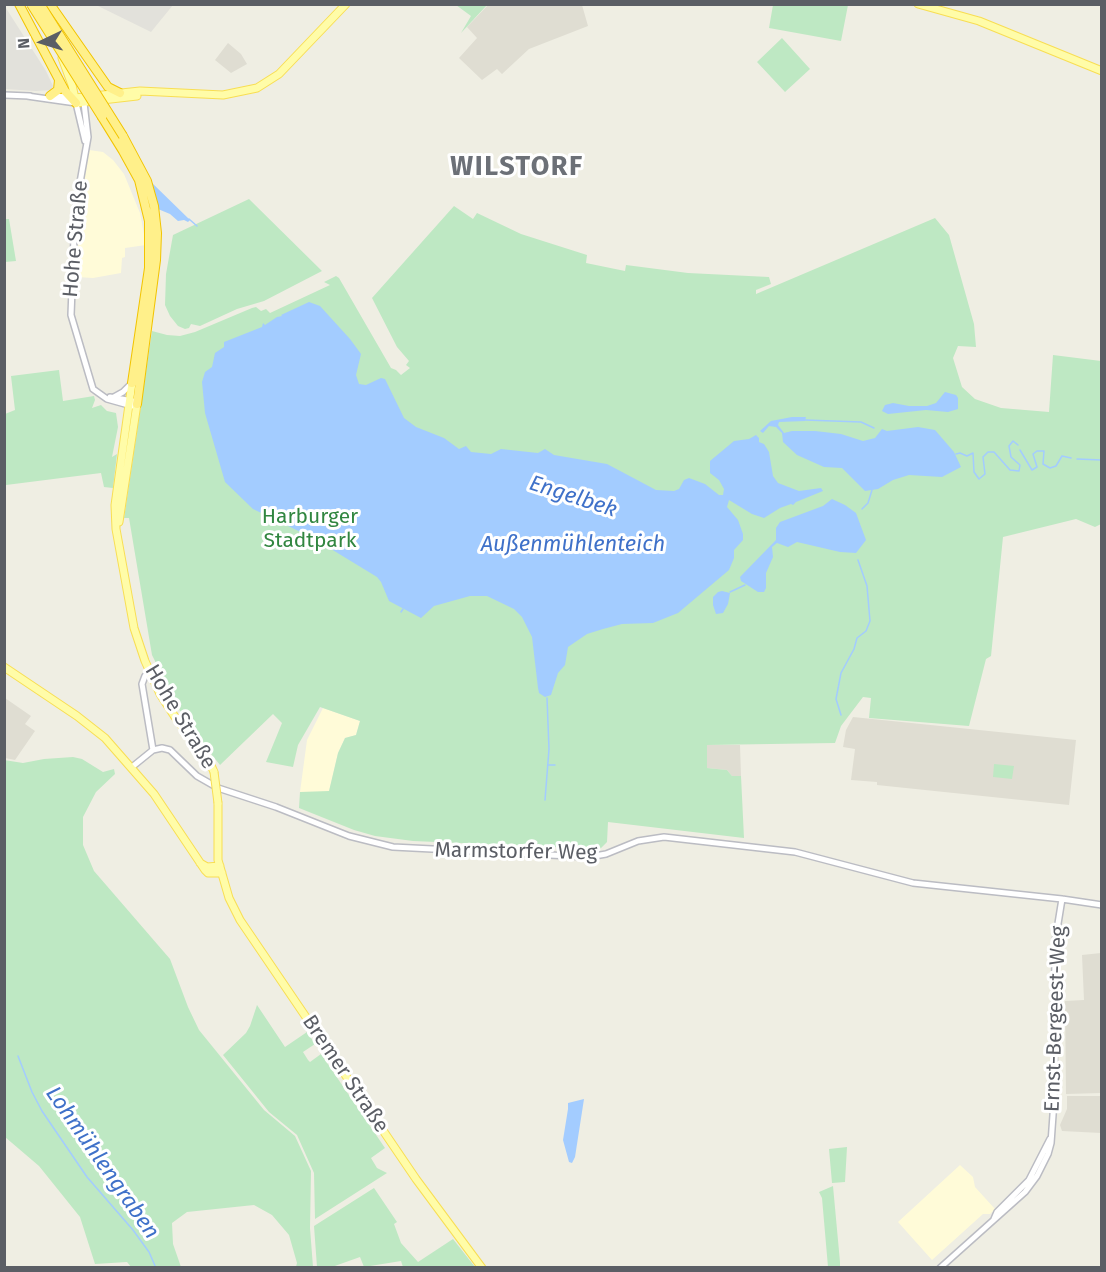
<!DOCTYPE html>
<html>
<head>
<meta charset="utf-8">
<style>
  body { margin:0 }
  #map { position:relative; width:1106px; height:1272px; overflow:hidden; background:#efeee3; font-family:"Fira Sans",sans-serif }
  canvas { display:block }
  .frame { position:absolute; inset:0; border:6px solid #5b5e65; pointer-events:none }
  .north { position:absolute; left:12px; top:12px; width:60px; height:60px; -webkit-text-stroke:4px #fff; paint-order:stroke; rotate:266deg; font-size:16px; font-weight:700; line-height:24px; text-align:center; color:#5b5e65 }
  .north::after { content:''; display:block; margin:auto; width:21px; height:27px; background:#5b5e65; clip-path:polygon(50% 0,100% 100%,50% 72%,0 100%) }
</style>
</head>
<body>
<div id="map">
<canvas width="1106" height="1272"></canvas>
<div class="frame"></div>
<div class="north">N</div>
</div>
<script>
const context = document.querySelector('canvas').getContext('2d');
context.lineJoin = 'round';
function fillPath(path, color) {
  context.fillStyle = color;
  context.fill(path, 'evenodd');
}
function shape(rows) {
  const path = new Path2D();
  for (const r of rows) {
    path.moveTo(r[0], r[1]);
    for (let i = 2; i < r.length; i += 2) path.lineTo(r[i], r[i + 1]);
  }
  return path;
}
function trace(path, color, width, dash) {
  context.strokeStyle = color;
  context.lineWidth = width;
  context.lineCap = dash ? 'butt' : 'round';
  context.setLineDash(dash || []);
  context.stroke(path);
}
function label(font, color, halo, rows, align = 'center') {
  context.font = font + ' "Fira Sans",sans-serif';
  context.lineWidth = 6;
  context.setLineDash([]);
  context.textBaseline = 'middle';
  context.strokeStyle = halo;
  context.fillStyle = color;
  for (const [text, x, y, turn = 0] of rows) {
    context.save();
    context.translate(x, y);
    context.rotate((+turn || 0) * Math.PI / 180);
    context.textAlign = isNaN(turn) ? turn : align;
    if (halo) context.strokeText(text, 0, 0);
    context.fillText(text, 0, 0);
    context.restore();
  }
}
fillPath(shape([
  [89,150,103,152,113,160,124,174,140,213,146,245,125,248,125,257,122,258,121,273,93,278,77,277,80,205],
  [323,708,360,721,356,735,345,738,338,753,329,792,300,792,307,740],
  [960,1165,973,1177,975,1187,995,1209,990,1214,983,1214,932,1260,898,1222]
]), '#fffbd8');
fillPath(shape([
  [4,5,46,71,53,86,51,90,36,91,5,89],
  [96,5,173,5,151,32]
]), '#e2e1db');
fillPath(shape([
  [488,5,582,5,588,26,529,49,502,74,497,69,482,80,459,58,477,38,467,27],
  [228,43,241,54,247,64,231,73,215,60],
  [5,698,31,716,25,724,35,731,15,760,5,758],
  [853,717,1076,740,1069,805,877,785,877,782,851,780,855,749,843,747,846,730],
  [706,745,740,745,741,776,732,776,727,770,707,768],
  [1101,953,1101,1093,1066,1094,1065,1001,1084,1000,1082,955],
  [1067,1096,1101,1096,1101,1133,1062,1131,1060,1125,1067,1109]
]), '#dfddd2');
fillPath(shape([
  [456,5,487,5,461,33,471,16],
  [773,5,848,5,841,41,769,28],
  [782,38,810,69,785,92,757,62],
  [249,199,322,271,264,301,237,309,200,326,191,324,189,328,185,329,178,326,170,316,165,305,166,274,173,235],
  [454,206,473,219,477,213,521,234,587,255,586,263,625,271,626,265,688,273,769,277,771,284,756,290,756,294,935,218,949,235,974,324,976,347,958,346,953,358,962,387,975,399,1001,408,1049,412,1053,355,1101,361,1101,524,1095,527,1076,519,1003,537,991,656,986,659,969,726,869,718,871,698,863,697,841,726,835,743,707,745,707,768,727,770,732,776,741,776,744,838,608,822,607,842,600,849,413,841,375,836,354,830,299,808,300,792,329,791,338,753,345,738,356,735,360,721,320,707,298,745,293,767,266,762,282,723,273,714,220,765,186,723,152,655,129,518,124,518,152,331,167,335,180,336,195,332,252,308,256,307,261,311,266,309,270,313,330,285,324,282,336,276,339,278,391,368,396,370,401,375,410,368,406,365,409,361,397,347,372,298],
  [5,219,9,219,16,261,5,262],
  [59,370,63,401,94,396,95,400,92,408,101,405,107,411,116,413,118,427,112,457,117,454,113,488,104,487,101,473,6,485,4,472,5,414,15,410,11,376],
  [73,757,82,759,103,772,114,769,115,774,96,792,83,817,83,845,94,871,170,959,188,1007,199,1030,264,1110,295,1136,311,1171,310,1228,313,1267,296,1267,297,1263,289,1235,272,1215,254,1205,187,1212,172,1223,173,1244,181,1267,131,1267,127,1262,95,1264,80,1217,39,1166,5,1137,4,760,23,763,44,759],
  [994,764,1014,766,1012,779,993,777],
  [257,1005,285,1047,307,1032,315,1044,303,1052,308,1060,310,1062,321,1054,385,1148,371,1158,377,1168,387,1173,315,1219,314,1173,297,1135,269,1112,223,1055,246,1033,250,1026],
  [847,1147,845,1182,832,1183,829,1149],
  [833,1186,840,1262,840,1267,828,1267,822,1198,819,1192],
  [374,1188,397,1222,394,1224,401,1243,418,1262,453,1239,475,1267,403,1267,401,1261,364,1267,360,1257,332,1267,317,1267,314,1226]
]), '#bee8c3');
fillPath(shape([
  [150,181,190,220,188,222,184,220,178,221,170,214,158,209],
  [309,302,320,306,350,339,361,354,356,375,359,384,366,385,381,378,385,379,404,418,416,427,444,438,459,449,466,446,471,452,491,454,501,449,538,453,545,449,554,455,607,464,656,490,674,491,679,489,684,480,689,478,705,484,719,495,723,495,724,489,719,480,710,473,710,461,734,441,749,439,756,435,759,438,759,442,764,444,769,452,773,476,778,483,799,491,821,488,823,491,796,502,793,505,791,504,780,508,764,518,752,514,729,500,727,507,738,520,743,534,743,540,734,550,734,558,729,570,678,613,653,623,622,624,603,629,587,634,568,647,565,665,558,673,551,695,545,697,539,693,538,688,532,637,522,617,514,609,487,596,470,596,434,606,421,618,389,601,381,582,377,577,313,538,253,509,225,482,205,413,202,382,205,372,212,367,215,353,224,347,224,342,262,327,263,323,265,325,277,317,282,316,281,315],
  [945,392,956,395,958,398,958,409,948,412,926,410,888,414,882,411,885,405,893,403,909,406,927,406,936,403],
  [792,417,806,417,805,421,779,422,778,425,784,433,792,431,815,431,841,434,863,441,875,438,882,429,887,431,918,427,935,430,954,452,961,467,942,477,909,475,893,480,878,489,865,491,842,468,824,467,797,455,783,442,782,433,776,427,769,426,763,433,760,431,771,421],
  [832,499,845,505,856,513,866,540,856,553,840,552,797,542,788,547,777,543,772,547,773,557,766,573,766,588,764,592,758,592,741,581,740,577,776,540,776,528,780,522,823,506],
  [722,591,730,593,728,604,723,613,716,614,713,605,713,597,718,592],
  [584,1099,575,1157,572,1163,569,1162,563,1140,568,1109,568,1103]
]), '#a3ccff');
trace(shape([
  [189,219,197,226],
  [805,420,861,422,874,428],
  [1020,450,1032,470,1037,467,1033,454,1037,451,1044,451,1043,464,1050,468,1056,466,1062,456,1071,458],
  [956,454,960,453,967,456,973,453,974,472,979,479,985,474,983,457,988,452,994,452,1010,470,1019,471,1020,465,1011,457,1009,446,1013,441,1018,445],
  [1077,459,1102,460],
  [862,509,868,503,872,490],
  [730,592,745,585],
  [401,612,403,609],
  [841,715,836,699,841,673,854,649,857,638,866,631,870,621,867,586,858,560],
  [548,765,555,765],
  [545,800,549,749,547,698],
  [18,1056,32,1092,42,1111,87,1177,133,1230,149,1252,156,1268]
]), '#a3ccff', 1.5);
const minor = shape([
  [4,95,30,96],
  [27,96,76,103,85,141],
  [51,96,72,97],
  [84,103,88,137,75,211,71,315,93,389,107,399,132,406],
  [110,397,133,401],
  [114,397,123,392,132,383],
  [149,672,145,676,142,684,153,750],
  [132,767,153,750,162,748,170,750,197,776,218,788,276,807,349,836,393,847,589,857,606,854,638,841,664,837,795,852,913,883,1062,899,1102,905],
  [994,1219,997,1212,1029,1180,1050,1139],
  [940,1268,1025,1192,1037,1176,1048,1154,1051,1143,1054,1101,1055,942,1062,899]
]);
const major = shape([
  [918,4,979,21,1102,71],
  [62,58,72,85,76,103,137,96],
  [75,98,140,91,223,95,257,88,279,74,346,4],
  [132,383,115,505,116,529,134,628,145,661,160,694,175,717,209,761,214,772],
  [119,522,137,404],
  [4,667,77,716,105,738,154,794,205,870,208,873,222,873],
  [218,803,218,860,229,898,240,920,416,1179,482,1268],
  [200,863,207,867,220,866]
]);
const highway = shape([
  [19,4,65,91,76,103],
  [50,4,108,87,120,93],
  [50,96,58,90,59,80],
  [102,117,123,151,139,180,149,221,149,268,132,383],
  [123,136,147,181,154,206,157,233,156,260,137,404]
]);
trace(minor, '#bbbcc3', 8);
trace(major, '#f8de53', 9);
trace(highway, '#f2c400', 10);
trace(minor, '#fff', 5);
trace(major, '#fffca8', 7);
trace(highway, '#fff08a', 8);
const majorBridge = shape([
  [214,772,218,803]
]);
const highwayBridge = shape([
  [31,4,102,117],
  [40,4,123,136]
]);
trace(majorBridge, '#f8de53', 9, []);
trace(highwayBridge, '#f2c400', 10, []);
trace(majorBridge, '#fffca8', 7);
trace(highwayBridge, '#fff08a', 8);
label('21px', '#5b5e65', '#fff', [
  ["Hohe Straße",76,239,-85],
  ["Hohe Straße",180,717,59],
  ["Marmstorfer Weg",516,852,1],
  ["Ernst-Bergeest-Weg",1056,1019,-88],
  ["Bremer Straße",345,1074,56]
]);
label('21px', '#318640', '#fff', [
  ["Harburger",310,517],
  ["Stadtpark",310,541]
]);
label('italic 22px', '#3f71c9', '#fff', [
  ["Engelbek",573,497,18],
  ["Außenmühlenteich",573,545],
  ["Lohmühlengraben",102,1163,55]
]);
context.letterSpacing = '1.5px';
label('bold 27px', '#6c7077', '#fff', [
  ["WILSTORF",517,167]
]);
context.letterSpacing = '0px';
</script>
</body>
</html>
